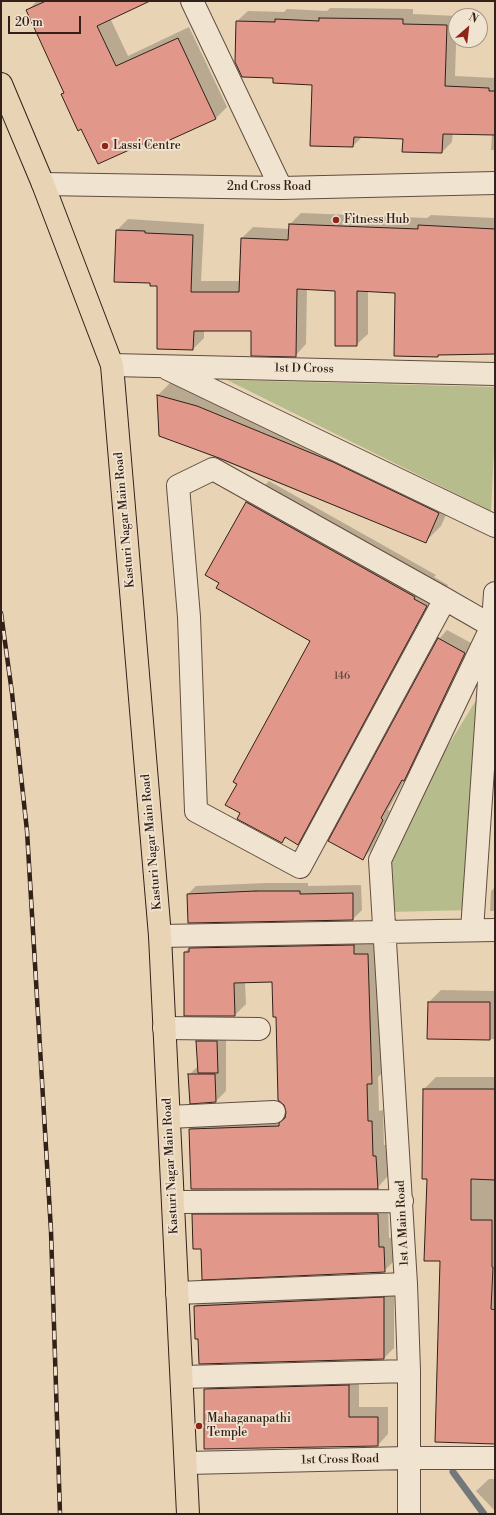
<!DOCTYPE html>
<html>
<head>
<meta charset="utf-8">
<style>
  body { margin:0 }
  #map { position:relative; width:496px; height:1515px; overflow:hidden; background:#e8d4b5; font-family:"Libre Bodoni",serif }
  canvas { display:block }
  .frame { position:absolute; inset:0; border:2px solid #322019; pointer-events:none }
  .north { position:absolute; left:448px; top:8px; width:40px; height:40px; box-sizing:border-box; background:#f0e3cf; border:1px solid #a49586; border-radius:50%; rotate:28deg; font-size:11px; font-weight:700; line-height:16px; text-align:center; color:#322019 }
  .north::after { content:''; display:block; margin:auto; width:14px; height:18px; background:#8f2418; clip-path:polygon(50% 0,100% 100%,50% 72%,0 100%) }
  .scale { position:absolute; left:8px; top:16px; width:73px; height:18px; box-sizing:border-box; border:2px solid #322019; border-top:0; padding-left:5px; font-size:12px; line-height:14px; white-space:nowrap; color:#322019; -webkit-text-stroke:3px #f0e3cf; paint-order:stroke }
</style>
</head>
<body>
<div id="map">
<canvas width="496" height="1515"></canvas>
<div class="frame"></div>
<div class="north">N</div>
<div class="scale">20 m</div>
</div>
<script>
const context = document.querySelector('canvas').getContext('2d');
context.lineJoin = 'round';
function fillPath(path, color) {
  context.fillStyle = color;
  context.fill(path, 'evenodd');
}
function shape(rows) {
  const path = new Path2D();
  for (const r of rows) {
    path.moveTo(r[0], r[1]);
    for (let i = 2; i < r.length; i += 2) path.lineTo(r[i], r[i + 1]);
  }
  return path;
}
function trace(path, color, width, dash) {
  context.strokeStyle = color;
  context.lineWidth = width;
  context.lineCap = dash ? 'butt' : 'round';
  context.setLineDash(dash || []);
  context.stroke(path);
}
function label(font, color, halo, rows, align = 'center') {
  context.font = font + ' "Libre Bodoni",serif';
  context.lineWidth = 3.5;
  context.setLineDash([]);
  context.textBaseline = 'middle';
  context.strokeStyle = halo;
  context.fillStyle = color;
  for (const [text, x, y, turn = 0] of rows) {
    context.save();
    context.translate(x, y);
    context.rotate((+turn || 0) * Math.PI / 180);
    context.textAlign = isNaN(turn) ? turn : align;
    if (halo) context.strokeText(text, 0, 0);
    context.fillText(text, 0, 0);
    context.restore();
  }
}
fillPath(shape([
  [227,380,495,387,495,430,491,511],
  [478,697,469,910,391,912,390,861,443,754]
]), '#b7bc8d');
fillPath(shape([
  [37,1,147,1,110,18,128,56,189,27,227,107,216,118,147,140,82,128,62,94,64,92,28,10],
  [330,8,413,9,413,14,457,16,455,76,495,78,495,150,491,150,492,134,453,133,452,142,442,152,404,138,363,136,353,146,313,84,274,77,237,21,248,11,284,12,287,9,327,11],
  [301,213,427,218,431,215,495,218,495,354,395,355,396,292,368,291,368,334,356,345,336,290,307,288,306,344,295,356,252,330,204,330,204,338,193,349,158,285,117,230,128,219,204,224,201,281,241,281,242,238,253,227,289,229,290,224],
  [174,379,454,497,441,526,425,542,368,517,367,519,160,435,158,395],
  [269,481,436,575,434,577,448,585,319,822,298,843,286,837,282,842,242,813,312,640,207,575,247,503],
  [447,630,473,644,412,771,407,776,388,810,390,811,371,850,363,858,439,639],
  [495,855,495,911,490,911,491,891,494,888],
  [266,883,308,883,308,886,361,885,362,910,353,919,188,894,196,886],
  [365,934,365,943,379,943,383,1072,378,1077,379,1111,383,1110,384,1145,387,1145,388,1176,377,1188,190,1129,202,1118,287,1116,273,981,245,982,246,1004,235,1015,185,952,196,941],
  [441,990,495,991,495,1039,428,1038,429,1002],
  [208,1031,226,1031,226,1091,216,1101,189,1075,198,1066,197,1041],
  [436,1077,495,1077,495,1442,441,1260,428,1178,424,1089],
  [388,1204,389,1238,394,1237,394,1261,384,1271,193,1215,203,1205],
  [394,1288,394,1348,384,1358,199,1338,195,1306,205,1296],
  [359,1375,359,1407,388,1407,388,1434,378,1445,205,1389,215,1379],
  [489,1479,495,1479,495,1511,476,1491]
]), '#0003');
trace(shape([
  [453,1472,484,1514]
]), '#73797a', 7);
const building = shape([
  [46,1,150,1,97,26,116,66,178,38,216,119,150,149,147,142,98,164,81,129,78,131,61,94,64,93,26,10,46,1],
  [319,18,403,19,403,24,447,25,445,86,489,88,489,91,495,91,495,135,443,134,442,153,402,152,403,139,354,137,353,147,310,146,312,85,273,83,273,78,242,77,235,62,236,21,275,22,275,19,319,21,319,18],
  [289,224,418,229,418,225,495,229,495,354,438,355,438,357,394,356,395,293,357,291,357,346,335,346,335,291,297,289,296,357,251,356,251,331,194,331,193,350,157,349,157,286,150,286,150,283,114,282,116,230,145,231,145,233,193,235,191,292,239,292,241,238,288,240,289,224],
  [157,395,197,406,333,462,439,513,426,543,219,458,159,436,157,395],
  [246,502,415,597,414,599,427,606,298,845,285,837,282,843,237,819,240,813,225,805,237,784,233,782,310,641,216,588,219,583,205,575,246,502],
  [438,638,465,653,406,777,404,781,402,780,381,818,383,820,363,860,328,841,438,638],
  [256,891,300,891,300,894,353,893,353,920,188,923,187,894,256,891],
  [354,945,354,954,368,954,372,1084,367,1084,368,1121,372,1121,373,1156,376,1156,378,1189,191,1189,189,1129,279,1126,279,1123,285,1118,286,1112,284,1105,278,1100,276,1017,273,1017,272,982,234,983,235,1016,184,1016,184,952,189,952,189,948,354,945],
  [428,1002,490,1002,490,1040,427,1039,428,1002],
  [196,1041,217,1041,218,1073,198,1073,196,1041],
  [188,1074,215,1074,216,1102,190,1104,188,1074],
  [423,1089,495,1089,495,1180,471,1179,471,1220,492,1220,492,1267,493,1267,491,1309,495,1310,495,1444,435,1442,440,1261,424,1261,427,1179,422,1179,423,1089],
  [192,1214,378,1214,379,1247,384,1247,385,1272,202,1280,201,1249,193,1249,192,1214],
  [384,1297,384,1359,199,1364,198,1339,195,1339,194,1306,384,1297],
  [349,1385,349,1417,378,1417,378,1446,204,1449,204,1389,349,1385]
]);
fillPath(building, '#e1988b');
trace(building, '#322019', 1);
const minor = shape([
  [192,1,281,188],
  [43,184,281,188,495,183],
  [112,365,495,374],
  [168,369,495,526],
  [472,930,495,593],
  [160,936,495,930],
  [164,1028,259,1029],
  [169,1117,274,1112],
  [173,1202,402,1201],
  [177,1293,406,1284],
  [182,1377,409,1371],
  [186,1463,408,1458,495,1458],
  [409,1514,409,1371,406,1284,380,860,492,626,445,599,213,469,178,486,189,617,196,811,300,867,445,599]
]);
const major = shape([
  [1,84,43,184,112,365,160,936,188,1514]
]);
trace(minor, '#604d40', 24);
trace(major, '#322019', 24);
trace(minor, '#f0e3cf', 22);
trace(major, '#e8d4b5', 22);
const rail = shape([
  [1,613,12,693,27,831,51,1231,60,1514]
]);
trace(rail, '#322019', 4.5);
trace(rail, '#f0e3cf', 3, [9]);
for (const [x, y, r, color] of [
  [105,146,4,"#8f2418"],
  [336,220,4,"#8f2418"],
  [199,1426,4,"#8f2418"]
]) {
  const dot = new Path2D();
  dot.arc(x, y, r, 0, 2 * Math.PI);
  context.fillStyle = color;
  context.fill(dot);
  trace(dot, '#f0e3cf', 1.5);
}
label('10px', '#5e3e36', null, [
  ["146",342,677]
]);
label('12px', '#322019', '#f0e3cf', [
  ["Lassi Centre",113,146],
  ["Fitness Hub",344,220],
  ["Mahaganapathi",207,1419],
  ["Temple",207,1433]
], 'left');
label('12px', '#322019', '#f0e3cf', [
  ["2nd Cross Road",269,187],
  ["1st D Cross",304,369,1],
  ["Kasturi Nagar Main Road",125,520,-95],
  ["Kasturi Nagar Main Road",152,842,-95],
  ["Kasturi Nagar Main Road",171,1166,-93],
  ["1st A Main Road",403,1223,-93],
  ["1st Cross Road",340,1460,-1]
]);
</script>
</body>
</html>
